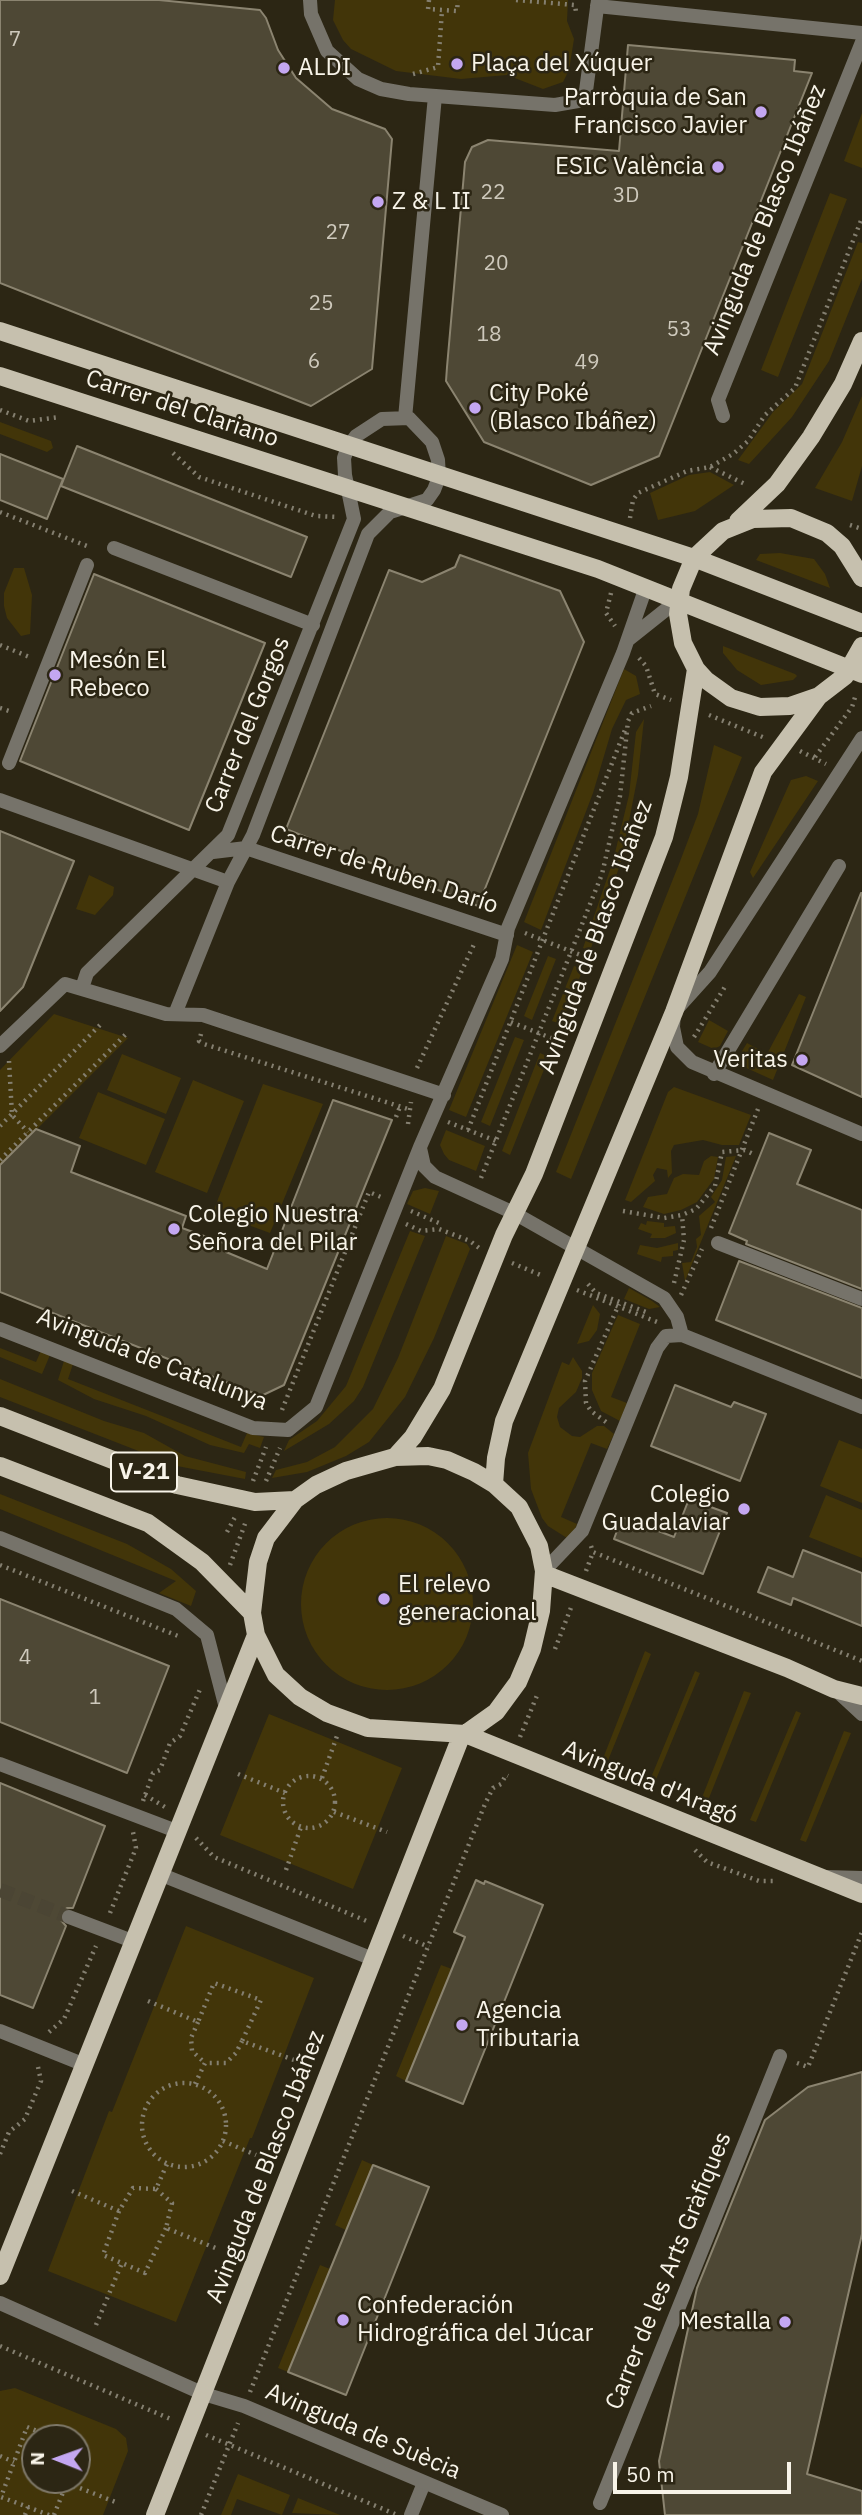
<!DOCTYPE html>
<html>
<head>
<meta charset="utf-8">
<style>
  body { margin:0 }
  #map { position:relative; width:862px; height:2515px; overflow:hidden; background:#2c2614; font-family:"IBM Plex Sans",sans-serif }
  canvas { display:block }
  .north { position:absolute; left:21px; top:2424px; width:70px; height:70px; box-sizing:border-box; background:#2c2614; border:2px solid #7e7869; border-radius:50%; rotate:271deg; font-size:19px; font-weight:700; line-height:28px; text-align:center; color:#f8f4e9 }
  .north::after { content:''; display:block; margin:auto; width:24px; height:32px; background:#c4a7f1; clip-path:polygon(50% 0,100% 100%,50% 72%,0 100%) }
  .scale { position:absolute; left:613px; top:2462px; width:178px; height:32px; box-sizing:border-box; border:4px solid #f8f4e9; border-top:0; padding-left:9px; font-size:21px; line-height:24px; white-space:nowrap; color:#f8f4e9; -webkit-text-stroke:5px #2c2614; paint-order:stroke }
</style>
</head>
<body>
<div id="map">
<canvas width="862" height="2515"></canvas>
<div class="north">N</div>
<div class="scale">50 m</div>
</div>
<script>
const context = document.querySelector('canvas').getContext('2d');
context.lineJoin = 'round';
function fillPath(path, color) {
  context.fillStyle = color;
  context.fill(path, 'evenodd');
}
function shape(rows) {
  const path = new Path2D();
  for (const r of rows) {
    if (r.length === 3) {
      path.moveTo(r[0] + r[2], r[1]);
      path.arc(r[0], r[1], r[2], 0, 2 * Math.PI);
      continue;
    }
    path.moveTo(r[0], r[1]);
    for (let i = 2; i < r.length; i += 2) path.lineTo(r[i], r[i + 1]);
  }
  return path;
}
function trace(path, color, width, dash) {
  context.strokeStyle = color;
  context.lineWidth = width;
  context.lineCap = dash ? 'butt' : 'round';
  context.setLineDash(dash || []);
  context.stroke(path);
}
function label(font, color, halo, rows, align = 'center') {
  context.font = font + ' "IBM Plex Sans",sans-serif';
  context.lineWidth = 5;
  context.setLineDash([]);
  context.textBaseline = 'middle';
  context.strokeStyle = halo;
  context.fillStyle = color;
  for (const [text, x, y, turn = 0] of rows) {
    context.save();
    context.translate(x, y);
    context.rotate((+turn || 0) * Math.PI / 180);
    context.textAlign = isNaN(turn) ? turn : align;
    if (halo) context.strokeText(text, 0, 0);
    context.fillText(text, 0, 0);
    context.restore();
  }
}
fillPath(shape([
  [335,0,568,0,567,21,574,39,569,70,563,82,543,89,507,75,461,79,396,71,351,49,343,40,333,20],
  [862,113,862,168,844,161],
  [830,193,847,199,778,377,761,370],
  [858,242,862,243,862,279,829,361,792,417,749,464,738,460,773,412,802,384],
  [862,396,862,466,852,501,815,488,842,442],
  [0,422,51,441,53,448,47,452,0,434],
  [710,472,734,485,695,511,658,520,650,493,689,475],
  [780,553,814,559,825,574,830,588,756,560,760,554],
  [14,568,24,568,32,595,30,634,21,636,7,618,4,606,4,593],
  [723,646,795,674,797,676,793,680,761,685,737,670,723,653],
  [624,669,636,676,640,694,626,700,612,729,593,793,541,930,524,922],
  [644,719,638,775,621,862,590,951,583,948,613,861,629,795,636,732],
  [714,745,742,757,571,1179,556,1172,679,864,698,814],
  [806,776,818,781,753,878,750,872,791,780],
  [89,875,114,887,113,895,95,915,76,909],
  [517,945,533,952,466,1117,449,1110],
  [548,956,556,959,532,1020,524,1016],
  [574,966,583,969,561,1024,552,1021],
  [799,994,806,997,773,1080,742,1066,739,1056,747,1043,767,1054],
  [54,1014,128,1038,0,1166,0,1070],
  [709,1020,728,1031,720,1046,714,1049,698,1042],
  [515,1037,524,1040,490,1126,481,1122],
  [540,1053,549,1057,510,1155,502,1151],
  [122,1054,181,1078,166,1114,107,1090],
  [193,1080,244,1101,207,1193,155,1172],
  [263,1084,323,1104,270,1233,213,1212],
  [674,1087,751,1115,739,1145,722,1145,703,1140,674,1145,671,1151,672,1173,668,1178,667,1170,657,1168,653,1175,655,1181,631,1202,625,1200,668,1092],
  [98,1092,165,1119,146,1165,79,1138],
  [446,1130,485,1146,476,1171,449,1160,444,1154,440,1145],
  [711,1156,718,1157,714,1179,697,1202,681,1210,664,1214,643,1207,648,1197,667,1194,674,1178,683,1174,699,1175,704,1161],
  [736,1156,685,1281,682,1263,691,1262,697,1247,696,1239,701,1235,699,1216,715,1202,711,1197,722,1180,726,1157],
  [425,1188,439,1191,430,1214,407,1204,413,1191],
  [647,1221,664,1223,664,1227,675,1226,676,1233,665,1238,650,1238,652,1234,638,1229,641,1223,646,1225],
  [410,1231,425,1236,363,1387,354,1401,329,1424,284,1451,289,1440,317,1421,346,1386],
  [446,1236,467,1244,470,1249,434,1338,405,1397,369,1442,346,1456,307,1472,272,1478,276,1470,307,1462,335,1447,373,1409,398,1358],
  [678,1243,678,1250,673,1251,673,1256,662,1257,661,1262,637,1254,640,1245,657,1248],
  [629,1288,652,1301,660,1307,649,1309,624,1299],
  [593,1305,600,1314,597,1330,589,1341,577,1344],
  [618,1315,640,1324,611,1397,627,1403,620,1421,601,1411,592,1390,592,1373],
  [0,1348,36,1362,41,1351,50,1355,42,1374,0,1357],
  [573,1357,582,1371,582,1378,576,1392,559,1408,557,1417,560,1427,572,1436,580,1437,597,1426,604,1426,614,1434,607,1449,591,1443,561,1517,577,1524,572,1536,567,1538,548,1526,542,1518,531,1489,528,1453,562,1362,569,1365],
  [64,1361,73,1364,68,1379,241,1447,247,1433,264,1437,260,1448,249,1444,244,1453,210,1445,146,1416,94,1399,58,1380],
  [0,1379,104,1421,144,1433,185,1456,246,1472,245,1479,177,1466,0,1397],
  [839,1440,862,1449,862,1503,820,1486],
  [0,1494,127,1544,171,1569,196,1591,191,1606,159,1593,176,1581,0,1509],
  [826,1495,862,1510,862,1558,809,1537],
  [387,1604,86],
  [645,1651,651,1654,607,1763,602,1761],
  [695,1671,700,1673,655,1782,650,1780],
  [744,1691,751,1693,707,1803,701,1800],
  [796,1711,801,1713,756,1822,750,1820],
  [269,1714,402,1768,353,1889,220,1835],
  [844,1731,851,1733,806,1842,800,1840],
  [186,1926,314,1978,252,2138,250,2138,176,2322,48,2271,109,2111,112,2112],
  [441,1965,452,1969,406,2081,396,2076],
  [362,2160,373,2165,346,2230,335,2225],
  [320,2265,330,2269,288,2372,278,2368],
  [15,2388,116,2429,126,2438,128,2451,103,2515,0,2515,0,2391],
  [77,2438,77,2480,35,2480,35,2438],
  [238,2474,290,2495,282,2515,237,2499,231,2515,221,2515],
  [298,2498,340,2515,292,2513]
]), '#423509');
const building = shape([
  [0,0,159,0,260,10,266,18,278,50,296,78,332,109,385,129,392,139,372,369,311,406,0,283,0,0],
  [628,45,795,60,794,71,812,73,659,456,591,485,484,442,446,381,447,367,465,162,472,147,488,140,619,151,628,45],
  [77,446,307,537,291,577,61,486,77,446],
  [0,454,63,479,47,519,0,500,0,454],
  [460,555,560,591,584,642,478,906,286,829,389,570,422,582,455,567,460,555],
  [94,574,265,643,189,830,20,761,94,574],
  [0,831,74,861,23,987,0,1011,0,831],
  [861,893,862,893,862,1097,792,1065,861,893],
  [333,1100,392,1120,284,1385,261,1396,0,1292,0,1165,36,1129,80,1146,71,1172,186,1216,182,1228,229,1245,226,1252,267,1269,333,1100],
  [769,1133,811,1150,797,1184,862,1210,862,1289,746,1244,747,1241,729,1233,769,1133],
  [739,1261,862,1308,862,1378,716,1320,739,1261],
  [675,1385,731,1407,734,1402,766,1414,740,1481,651,1446,675,1385],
  [689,1499,727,1513,703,1574,614,1539,622,1517,674,1537,689,1499],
  [803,1550,862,1573,862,1626,793,1598,791,1605,758,1592,768,1567,793,1577,803,1550],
  [0,1599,169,1666,127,1773,0,1722,0,1599],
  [0,1783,105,1826,73,1908,67,1908,60,1913,60,1919,66,1926,33,2008,0,1995,0,1783],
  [476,1880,484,1884,485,1881,543,1905,463,2104,406,2081,465,1937,454,1932,476,1880],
  [862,2072,862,2234,807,2474,862,2491,862,2515,665,2515,659,2461,697,2288,765,2120,808,2087,862,2072],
  [373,2165,429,2187,346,2395,288,2372,373,2165]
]);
fillPath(building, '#4e4835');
trace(building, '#8b8470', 2);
trace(shape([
  [0,1890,69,1917]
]), '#4b4534', 14, [14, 7]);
trace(shape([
  [429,0,428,9,457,11,458,0],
  [516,0,575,5,576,12],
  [413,74,438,67,442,10],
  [0,410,29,421,60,417],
  [173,453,199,477,316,516,338,517],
  [710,467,747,485],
  [0,512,87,546],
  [630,518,633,500,638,493,687,471,710,467,733,454,748,441,765,415,795,388,862,218],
  [850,525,862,529],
  [611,593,606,613,615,626],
  [0,645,32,658],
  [639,658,646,666,655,694,671,700],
  [0,708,12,712],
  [709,715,765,738],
  [800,751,826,764],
  [815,757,852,707,856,694],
  [525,933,593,960],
  [511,1022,561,1042],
  [201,1034,199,1041,204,1044,408,1109],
  [694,1037,726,985],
  [9,1061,12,1115,28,1132],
  [417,1068,475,942],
  [396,1117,401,1104],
  [448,1122,496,1141],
  [408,1124,411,1102],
  [0,1126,100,1025],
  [468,1130,625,730],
  [0,1160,127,1033],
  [481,1178,602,874,620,796,628,721,632,713,651,706],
  [411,1211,439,1223],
  [623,1211,664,1218,682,1215,696,1209,715,1186,722,1152,745,1150,753,1154],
  [406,1224,421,1231,439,1229,470,1241,479,1248],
  [711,1228,758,1109],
  [512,1263,543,1276],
  [674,1283,684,1240,682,1215],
  [588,1284,596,1293,646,1312],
  [577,1290,657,1322],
  [681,1295,702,1249],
  [282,1410,369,1192,381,1197],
  [606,1422,591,1411,586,1403,585,1381,619,1304],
  [253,1481,266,1447],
  [266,1481,280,1448],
  [227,1532,235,1517],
  [591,1546,593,1552,862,1661],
  [0,1565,178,1636],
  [230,1565,246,1521],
  [586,1571,593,1552],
  [555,1649,572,1605],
  [520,1737,538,1693],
  [238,1774,285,1793],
  [309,1802,26],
  [322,1778,337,1736],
  [145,1795,165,1807],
  [143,1801,153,1773,160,1770,170,1743,180,1736,201,1687],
  [334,1812,387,1832],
  [196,1838,214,1857,369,1922],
  [695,1850,707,1862,759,1881,773,1881],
  [286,1870,301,1827],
  [110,1913,136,1848,133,1832],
  [403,1936,429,1947],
  [148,2001,198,2022,214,1983,261,2000,242,2041,294,2060],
  [198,2022,191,2038,192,2051,205,2063],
  [49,2032,64,2019,96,1946],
  [797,2063,808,2067,862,1932],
  [184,2125,42],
  [195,2084,205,2063,226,2063,236,2053,242,2041],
  [223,2141,256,2155],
  [0,2154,9,2132,25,2119,41,2081,38,2067],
  [156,2189,172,2203,166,2228,218,2249],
  [72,2191,119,2211,133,2188,156,2189,167,2164],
  [119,2211,103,2255,145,2273,166,2228],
  [96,2325,122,2263],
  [0,2346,173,2420],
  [250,2392,485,1804,493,1788,501,1784,506,1775,508,1776],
  [206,2435,395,2514],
  [77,2447,81,2448,77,2457],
  [0,2456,14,2462],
  [67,2483,118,2503],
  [25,2515,28,2507],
  [49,2515,1,2497,27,2427,54,2438],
  [54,2515,68,2480],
  [201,2515,238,2423]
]), '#847f70', 4.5, [2, 5]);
trace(shape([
  [723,416,718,400,862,42],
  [714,1074,839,866],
  [835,1689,862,1714],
  [825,1877,862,1878]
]), '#76736a', 14);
trace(shape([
  [9,763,87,565],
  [718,1243,862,1299],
  [69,1917,135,1942],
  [600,2503,780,2056]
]), '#76736a', 14);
trace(shape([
  [310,0,311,14,327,51,358,79,381,89,409,94,555,105,578,101,586,91,598,0],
  [597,6,862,33],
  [405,418,435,96],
  [114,548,313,625],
  [629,639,678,600],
  [862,738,710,972,674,1012,673,1027,677,1047,692,1062,862,1134],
  [0,800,228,882],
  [213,852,246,848,507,935],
  [82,988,87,973,228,835,354,519,345,475,344,458,348,447,356,436,382,419,409,418,432,442,438,460,439,477,434,490,427,500,390,512,368,534,253,835,228,882,175,1014],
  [0,1046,65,984,166,1014,203,1015,444,1095],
  [420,1148,424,1166,435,1177,514,1213,664,1298,677,1317,682,1335,862,1407],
  [0,1329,253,1428,288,1430,316,1407,420,1147,502,959,508,928,623,653,646,587],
  [0,1538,176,1609,207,1635,227,1712],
  [544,1571,582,1531,657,1348,666,1336,682,1335],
  [0,1764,179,1832],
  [162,1875,373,1959],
  [0,2031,85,2065],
  [411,2515,424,2483]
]), '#76736a', 14);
trace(shape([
  [0,2303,204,2394,244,2406,502,2515]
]), '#76736a', 14);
trace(shape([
  [0,331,694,558,862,623],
  [0,376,598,569,862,674],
  [738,521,777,484,811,437,843,384,862,341],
  [862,578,842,546,827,533,791,518,753,519,723,531,694,558,681,589,678,614,683,643,696,669,706,680,731,698,760,707,790,706,819,696,845,676,862,646],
  [0,1416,177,1485,255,1502,295,1500],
  [428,1456,447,1460,474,1472,494,1484,519,1507,539,1546,544,1571,541,1611,532,1649,518,1682,496,1712,465,1734,368,1728,327,1713,300,1697,276,1675,256,1635,252,1613,258,1562,266,1538,295,1500,316,1485,346,1471,395,1457,428,1456],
  [395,1457,413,1437,442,1389,504,1235,534,1174,664,837,679,777,696,669],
  [0,1466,148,1523,202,1562,252,1613],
  [494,1484,496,1458,504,1421,674,1012,763,772,819,696],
  [544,1574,787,1668,834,1689,862,1696],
  [465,1734,862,1894],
  [0,2276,256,1635],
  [155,2515,462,1734]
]), '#c6c0ae', 18);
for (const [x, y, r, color] of [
  [457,64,7,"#c4a7f1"],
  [284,68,7,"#c4a7f1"],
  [761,112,7,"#c4a7f1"],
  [718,167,7,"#c4a7f1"],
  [378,202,7,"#c4a7f1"],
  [475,408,7,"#c4a7f1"],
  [55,675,7,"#c4a7f1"],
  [802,1060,7,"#c4a7f1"],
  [174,1229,7,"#c4a7f1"],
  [744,1509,7,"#c4a7f1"],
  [384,1599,7,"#c4a7f1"],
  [462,2025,7,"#c4a7f1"],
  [343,2320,7,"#c4a7f1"],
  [785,2322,7,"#c4a7f1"]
]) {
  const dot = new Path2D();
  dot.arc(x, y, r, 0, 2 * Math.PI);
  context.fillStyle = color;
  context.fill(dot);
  trace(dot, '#2c2614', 2.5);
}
label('21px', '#cec9bc', null, [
  ["7",15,40],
  ["22",493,193],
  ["3D",626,196],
  ["27",338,233],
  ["20",496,264],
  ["25",321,304],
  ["53",679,330],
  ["18",489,335],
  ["6",314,362],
  ["49",587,363],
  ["4",25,1658],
  ["1",95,1698]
]);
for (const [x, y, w] of [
  [144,1472,66]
]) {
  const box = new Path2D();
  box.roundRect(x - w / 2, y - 19.5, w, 39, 5);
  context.fillStyle = '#2c2614';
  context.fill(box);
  trace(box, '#f8f4e9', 2);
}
label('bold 23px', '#f8f4e9', null, [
  ["V-21",144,1472]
]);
label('24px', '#f8f4e9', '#2c2614', [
  ["Plaça del Xúquer",471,64],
  ["ALDI",298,68],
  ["Parròquia de San",747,98,"right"],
  ["Francisco Javier",747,126,"right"],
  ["ESIC València",704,167,"right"],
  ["Z & L II",392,202],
  ["City Poké",489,394],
  ["(Blasco Ibáñez)",489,422],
  ["Mesón El",69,661],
  ["Rebeco",69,689],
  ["Veritas",788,1060,"right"],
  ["Colegio Nuestra",188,1215],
  ["Señora del Pilar",188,1243],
  ["Colegio",730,1495,"right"],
  ["Guadalaviar",730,1523,"right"],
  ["El relevo",398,1585],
  ["generacional",398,1613],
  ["Agencia",476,2011],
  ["Tributaria",476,2039],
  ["Confederación",357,2306],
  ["Hidrográfica del Júcar",357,2334],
  ["Mestalla",771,2322,"right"]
], 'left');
label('24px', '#f8f4e9', '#2c2614', [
  ["Avinguda de Blasco Ibáñez",765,220,-68],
  ["Carrer del Clariano",182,409,18],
  ["Carrer del Gorgos",248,725,-68],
  ["Carrer de Ruben Darío",384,870,18],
  ["Avinguda de Blasco Ibáñez",596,937,-70],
  ["Avinguda de Catalunya",152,1360,21],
  ["Avinguda d'Aragó",650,1783,22],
  ["Avinguda de Blasco Ibáñez",266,2167,-69],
  ["Carrer de les Arts Gràfiques",669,2271,-68],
  ["Avinguda de Suècia",363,2432,23]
]);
</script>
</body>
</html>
